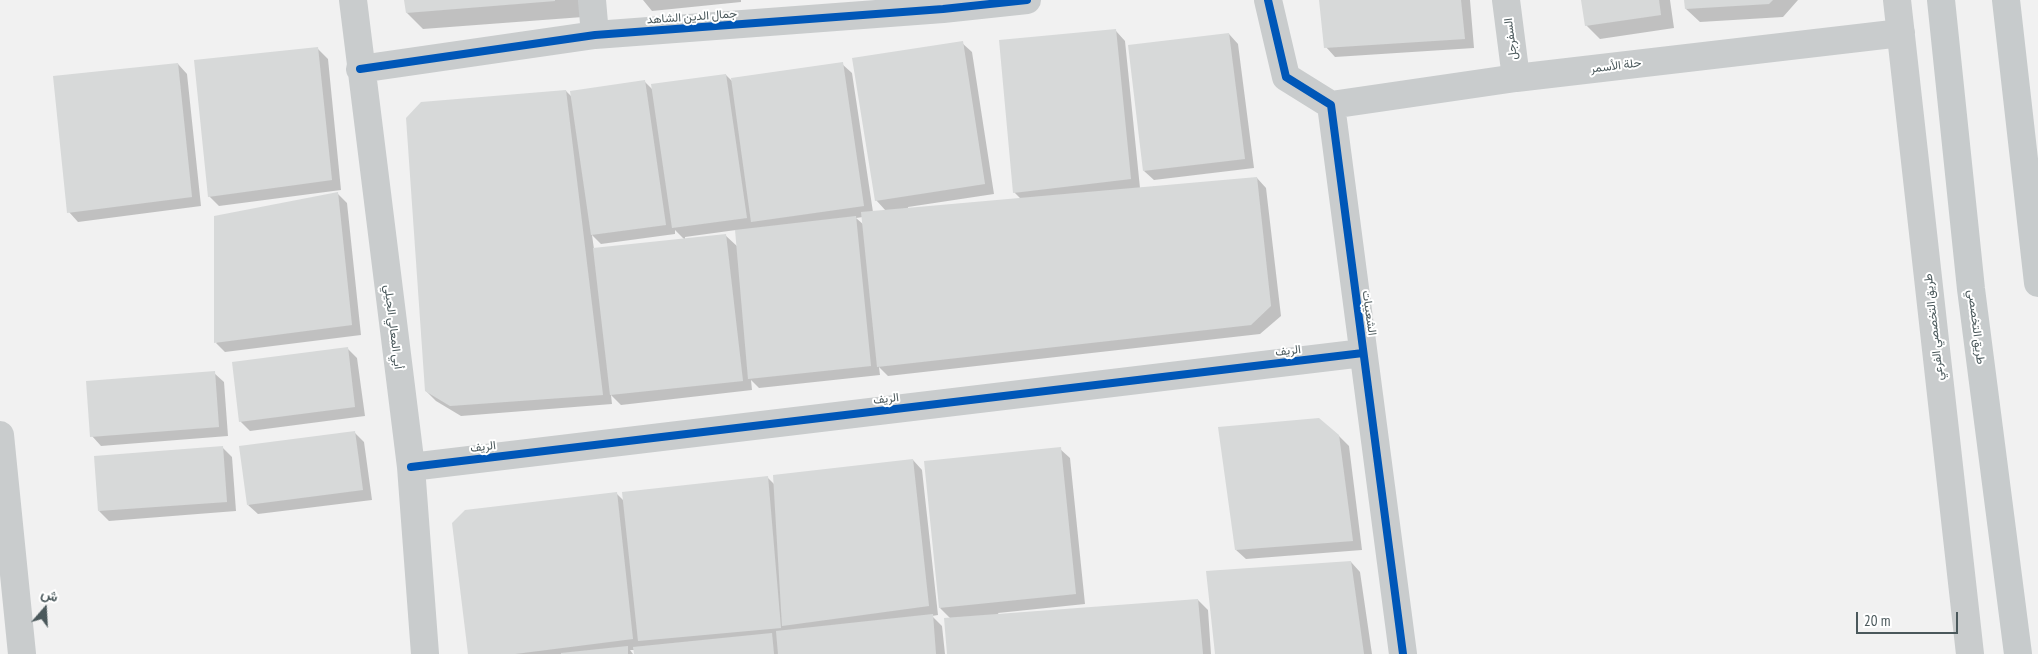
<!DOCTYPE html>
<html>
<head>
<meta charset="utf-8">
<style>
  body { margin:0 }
  #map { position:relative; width:2038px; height:654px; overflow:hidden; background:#f1f1f1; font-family:"PT Sans Narrow",Vazirmatn,sans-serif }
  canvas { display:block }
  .north { position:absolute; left:20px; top:584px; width:50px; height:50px; -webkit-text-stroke:4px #fff; paint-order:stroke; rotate:19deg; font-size:14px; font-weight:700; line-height:20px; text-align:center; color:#4a585b }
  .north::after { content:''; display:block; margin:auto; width:18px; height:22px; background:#4a585b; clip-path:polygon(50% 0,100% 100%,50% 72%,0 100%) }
  .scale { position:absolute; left:1856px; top:612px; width:102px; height:22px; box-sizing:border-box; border:2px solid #4a585b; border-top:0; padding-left:6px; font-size:15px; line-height:18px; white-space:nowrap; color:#4a585b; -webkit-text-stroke:4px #fff; paint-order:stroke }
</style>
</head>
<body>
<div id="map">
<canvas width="2038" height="654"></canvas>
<div class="north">ش</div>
<div class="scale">20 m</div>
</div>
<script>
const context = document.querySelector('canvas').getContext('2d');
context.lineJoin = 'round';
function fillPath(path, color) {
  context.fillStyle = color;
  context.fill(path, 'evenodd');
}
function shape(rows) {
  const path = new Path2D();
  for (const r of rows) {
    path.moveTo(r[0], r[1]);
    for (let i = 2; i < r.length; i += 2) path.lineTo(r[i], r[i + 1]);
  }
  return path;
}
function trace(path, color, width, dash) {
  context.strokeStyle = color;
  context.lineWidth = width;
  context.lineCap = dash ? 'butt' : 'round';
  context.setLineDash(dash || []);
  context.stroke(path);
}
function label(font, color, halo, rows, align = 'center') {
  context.font = font + ' "PT Sans Narrow",Vazirmatn,sans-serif';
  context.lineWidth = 4;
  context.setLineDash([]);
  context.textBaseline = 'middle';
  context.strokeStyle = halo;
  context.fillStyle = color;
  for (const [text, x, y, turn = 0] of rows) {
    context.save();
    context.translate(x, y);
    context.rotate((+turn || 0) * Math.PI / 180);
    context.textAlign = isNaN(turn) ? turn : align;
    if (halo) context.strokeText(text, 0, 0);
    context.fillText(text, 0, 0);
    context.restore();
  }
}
fillPath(shape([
  [405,0,582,0,583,17,423,29,407,13],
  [643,0,741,0,741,2,652,11],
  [1320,0,1470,0,1474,48,1335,57,1326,47],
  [1582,0,1670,0,1674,28,1600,39,1586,25],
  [1685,0,1798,0,1783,17,1700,22,1686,9],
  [1116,31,1125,41,1140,188,1257,178,1266,188,1281,316,1260,334,888,376,879,367,880,375,759,388,751,380,752,390,621,405,611,395,612,404,461,416,436,401,426,391,566,91,572,97,645,82,653,90,726,75,733,82,842,64,852,73,873,212,886,211,876,200,962,43,972,52,994,194,908,207,908,209,1021,199,1014,192],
  [863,217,864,225,856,218],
  [675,230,685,240,594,249,592,235,601,244,675,234],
  [736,230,738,247,725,235,685,240,685,237],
  [1229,34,1238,44,1254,168,1154,180,1144,171],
  [318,49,328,59,341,190,219,206,209,196],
  [178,64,187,74,201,206,78,222,69,212],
  [337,193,347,203,361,335,225,352,216,343],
  [347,348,357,358,365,416,250,431,240,421],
  [214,373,224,382,228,436,101,446,92,436],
  [354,432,364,442,372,500,258,514,248,505],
  [1339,436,1349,446,1362,550,1246,559,1236,550],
  [222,447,232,457,236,511,109,521,99,511],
  [1060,449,1070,458,1085,604,998,613,999,615,1198,600,1208,610,1211,654,948,654,951,619,940,608],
  [913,460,922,470,938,615,932,616,942,626,945,654,635,654,635,650,630,650,633,654,469,654,616,493,624,501,767,477,775,485],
  [1351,562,1360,572,1372,654,1217,654]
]), '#0003');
fillPath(shape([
  [404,0,555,0,555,1,406,13],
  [1319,0,1461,0,1465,39,1324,48],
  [1581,0,1659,0,1661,15,1585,26],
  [1684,0,1773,0,1769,4,1685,9],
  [1116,29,1131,179,1013,193,999,40],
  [1229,33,1245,159,1143,171,1128,45],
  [963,41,985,184,875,201,852,58],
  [318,47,332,180,208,197,194,60],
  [843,62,864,206,751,222,731,78],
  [178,63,192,197,67,213,53,76],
  [726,74,747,218,672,228,651,84],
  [645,80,666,225,591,235,570,91],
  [566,90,603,395,450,406,425,391,406,118,421,102],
  [1257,177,1271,306,1251,325,877,367,861,212],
  [338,192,352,325,214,343,214,216],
  [856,216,871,366,748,379,735,230],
  [726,234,743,381,610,395,593,248],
  [348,347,355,407,239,422,232,362],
  [215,371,219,427,90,437,86,381],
  [1319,418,1339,435,1353,541,1235,550,1218,427],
  [355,431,363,490,247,505,239,446],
  [223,446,227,502,98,511,94,456],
  [1061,447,1076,594,939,608,924,461],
  [913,459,929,606,782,626,773,475],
  [768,476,781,628,638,641,622,492],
  [617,492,633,639,515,654,468,654,452,523,465,510],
  [1351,561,1364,654,1215,654,1206,571],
  [1198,599,1203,654,947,654,944,618],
  [933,614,936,654,778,654,776,631],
  [772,633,774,654,634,654,633,647],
  [628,646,628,654,561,654,561,653]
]), '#d7d9d9');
trace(shape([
  [353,0,411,467,425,654],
  [592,0,595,35],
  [1268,0,1286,77,1331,105,1403,654],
  [1506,0,1516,78],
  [1897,0,1970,654],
  [360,69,595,35,943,9,1027,0],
  [1331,105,1516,78,1901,33],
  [0,435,22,654],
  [411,467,1363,353]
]), '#c9cccd', 28);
trace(shape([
  [1941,0,1971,289,2018,654],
  [2006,0,2038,283]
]), '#c7cbcc', 28);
trace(shape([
  [1268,0,1286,77,1331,105,1403,654],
  [360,69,595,35,943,9,1027,0],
  [411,467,1363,353]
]), '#0057b8', 8);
label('12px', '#4a585b', '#fff', [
  ["جمال الدين الشاهد",692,17,-4],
  ["السفرجل",1511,39,-97],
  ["حلة الأسمر",1616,66,-7],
  ["الشعيبات",1369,313,82],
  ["أبي المعالي الجيلي",393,327,83],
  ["طريق التخصصي الفرعي",1934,327,-96],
  ["طريق التخصصي",1976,327,83],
  ["الريف",1288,351,-7],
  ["الريف",886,399,-7],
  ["الريف",483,447,-7]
]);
</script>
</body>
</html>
